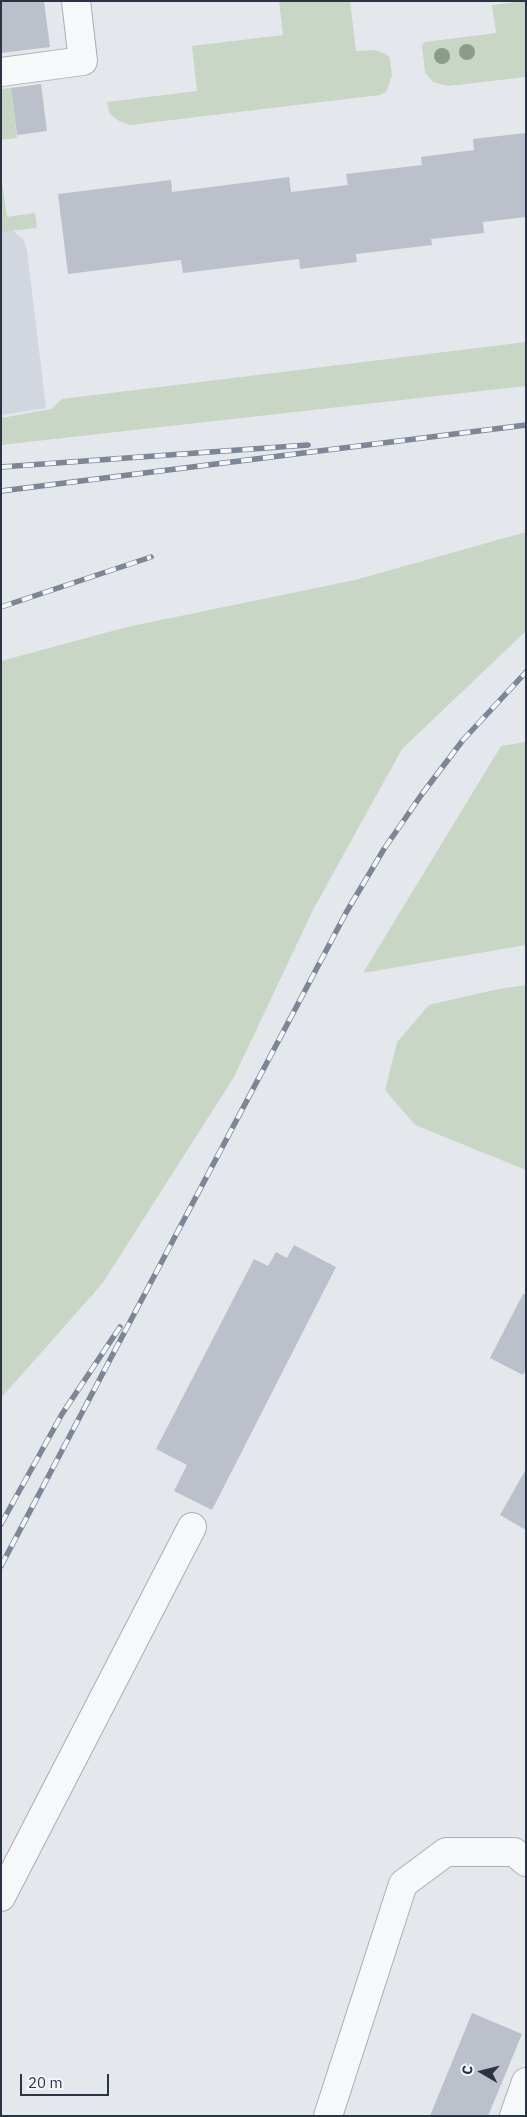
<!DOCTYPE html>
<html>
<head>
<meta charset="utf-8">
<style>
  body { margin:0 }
  #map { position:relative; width:527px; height:2117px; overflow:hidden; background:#e4e7ec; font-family:"IBM Plex Sans",sans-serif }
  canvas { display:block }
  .frame { position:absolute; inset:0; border:2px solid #2b3445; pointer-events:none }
  .north { position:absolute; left:457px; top:2047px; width:50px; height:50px; -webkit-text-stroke:4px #f4f6f9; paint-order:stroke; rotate:278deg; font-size:14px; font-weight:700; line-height:20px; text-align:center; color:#2b3445 }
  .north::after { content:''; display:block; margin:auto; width:18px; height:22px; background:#2b3445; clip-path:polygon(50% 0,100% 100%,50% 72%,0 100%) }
  .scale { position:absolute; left:20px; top:2074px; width:89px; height:22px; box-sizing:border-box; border:2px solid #2b3445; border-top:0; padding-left:6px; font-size:15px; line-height:18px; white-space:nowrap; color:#2b3445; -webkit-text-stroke:4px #f4f6f9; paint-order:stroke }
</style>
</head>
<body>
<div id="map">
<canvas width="527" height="2117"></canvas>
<div class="frame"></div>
<div class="north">С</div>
<div class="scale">20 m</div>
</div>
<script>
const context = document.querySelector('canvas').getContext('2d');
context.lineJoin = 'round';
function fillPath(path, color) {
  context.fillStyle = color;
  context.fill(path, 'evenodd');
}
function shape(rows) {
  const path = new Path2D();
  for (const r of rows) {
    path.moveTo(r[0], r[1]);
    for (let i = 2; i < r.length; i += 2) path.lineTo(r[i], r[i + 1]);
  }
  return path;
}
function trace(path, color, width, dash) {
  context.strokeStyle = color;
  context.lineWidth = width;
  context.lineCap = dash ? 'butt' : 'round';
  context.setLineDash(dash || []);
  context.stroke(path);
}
fillPath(shape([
  [1,221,24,240,27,251,46,408,1,415]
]), '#d2d6de');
fillPath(shape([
  [279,1,350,1,356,51,375,50,386,54,390,58,392,76,386,92,380,95,130,125,119,121,110,114,107,102,197,91,192,46,283,35],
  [526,1,526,77,448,86,433,82,425,73,422,45,425,42,496,33,492,5],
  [11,88,17,138,1,140,1,89],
  [1,175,7,217,35,213,37,228,1,232],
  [526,342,526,386,1,445,1,418,51,409,62,399],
  [526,532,526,631,402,749,314,908,234,1077,102,1284,1,1398,1,661,127,627,355,580],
  [526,742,526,945,363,973,501,746],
  [526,985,526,1170,415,1125,385,1090,397,1042,429,1005,498,989]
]), '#c9d6c5');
fillPath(shape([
  [1,1,44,1,50,47,1,53],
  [41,84,47,131,17,135,11,88],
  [526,133,526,217,483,222,484,233,431,239,432,245,356,254,357,262,300,269,299,259,183,273,181,260,68,274,58,194,171,180,172,192,289,177,291,192,348,185,346,174,422,165,421,157,474,150,473,139],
  [294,1245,336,1267,212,1510,174,1491,187,1465,156,1449,254,1259,268,1266,276,1252,287,1258],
  [523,1294,526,1295,526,1369,523,1375,490,1358],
  [526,1469,526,1530,500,1515],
  [472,2013,522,2034,488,2116,430,2116]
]), '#bbc0ca');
const minor = shape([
  [1,72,83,61,76,1],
  [1,1897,192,1527],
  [328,2116,403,1884,446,1852,514,1852,526,1862],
  [514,2116,526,2082]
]);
trace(minor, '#a9aeb7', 30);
trace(minor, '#f7f8fa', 28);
const rail = shape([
  [1,467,308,445],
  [1,491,526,425],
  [1,607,151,557],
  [1,1524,62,1414,120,1327],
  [1,1566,347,911,384,849,422,794,463,740,526,672]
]);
trace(rail, '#7d8696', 5.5);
trace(rail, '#f4f6f9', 4, [11]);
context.fillStyle = '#899d89';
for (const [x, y] of [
  [467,52],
  [442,56]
]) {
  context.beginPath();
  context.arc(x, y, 8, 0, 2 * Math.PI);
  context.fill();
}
</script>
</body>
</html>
